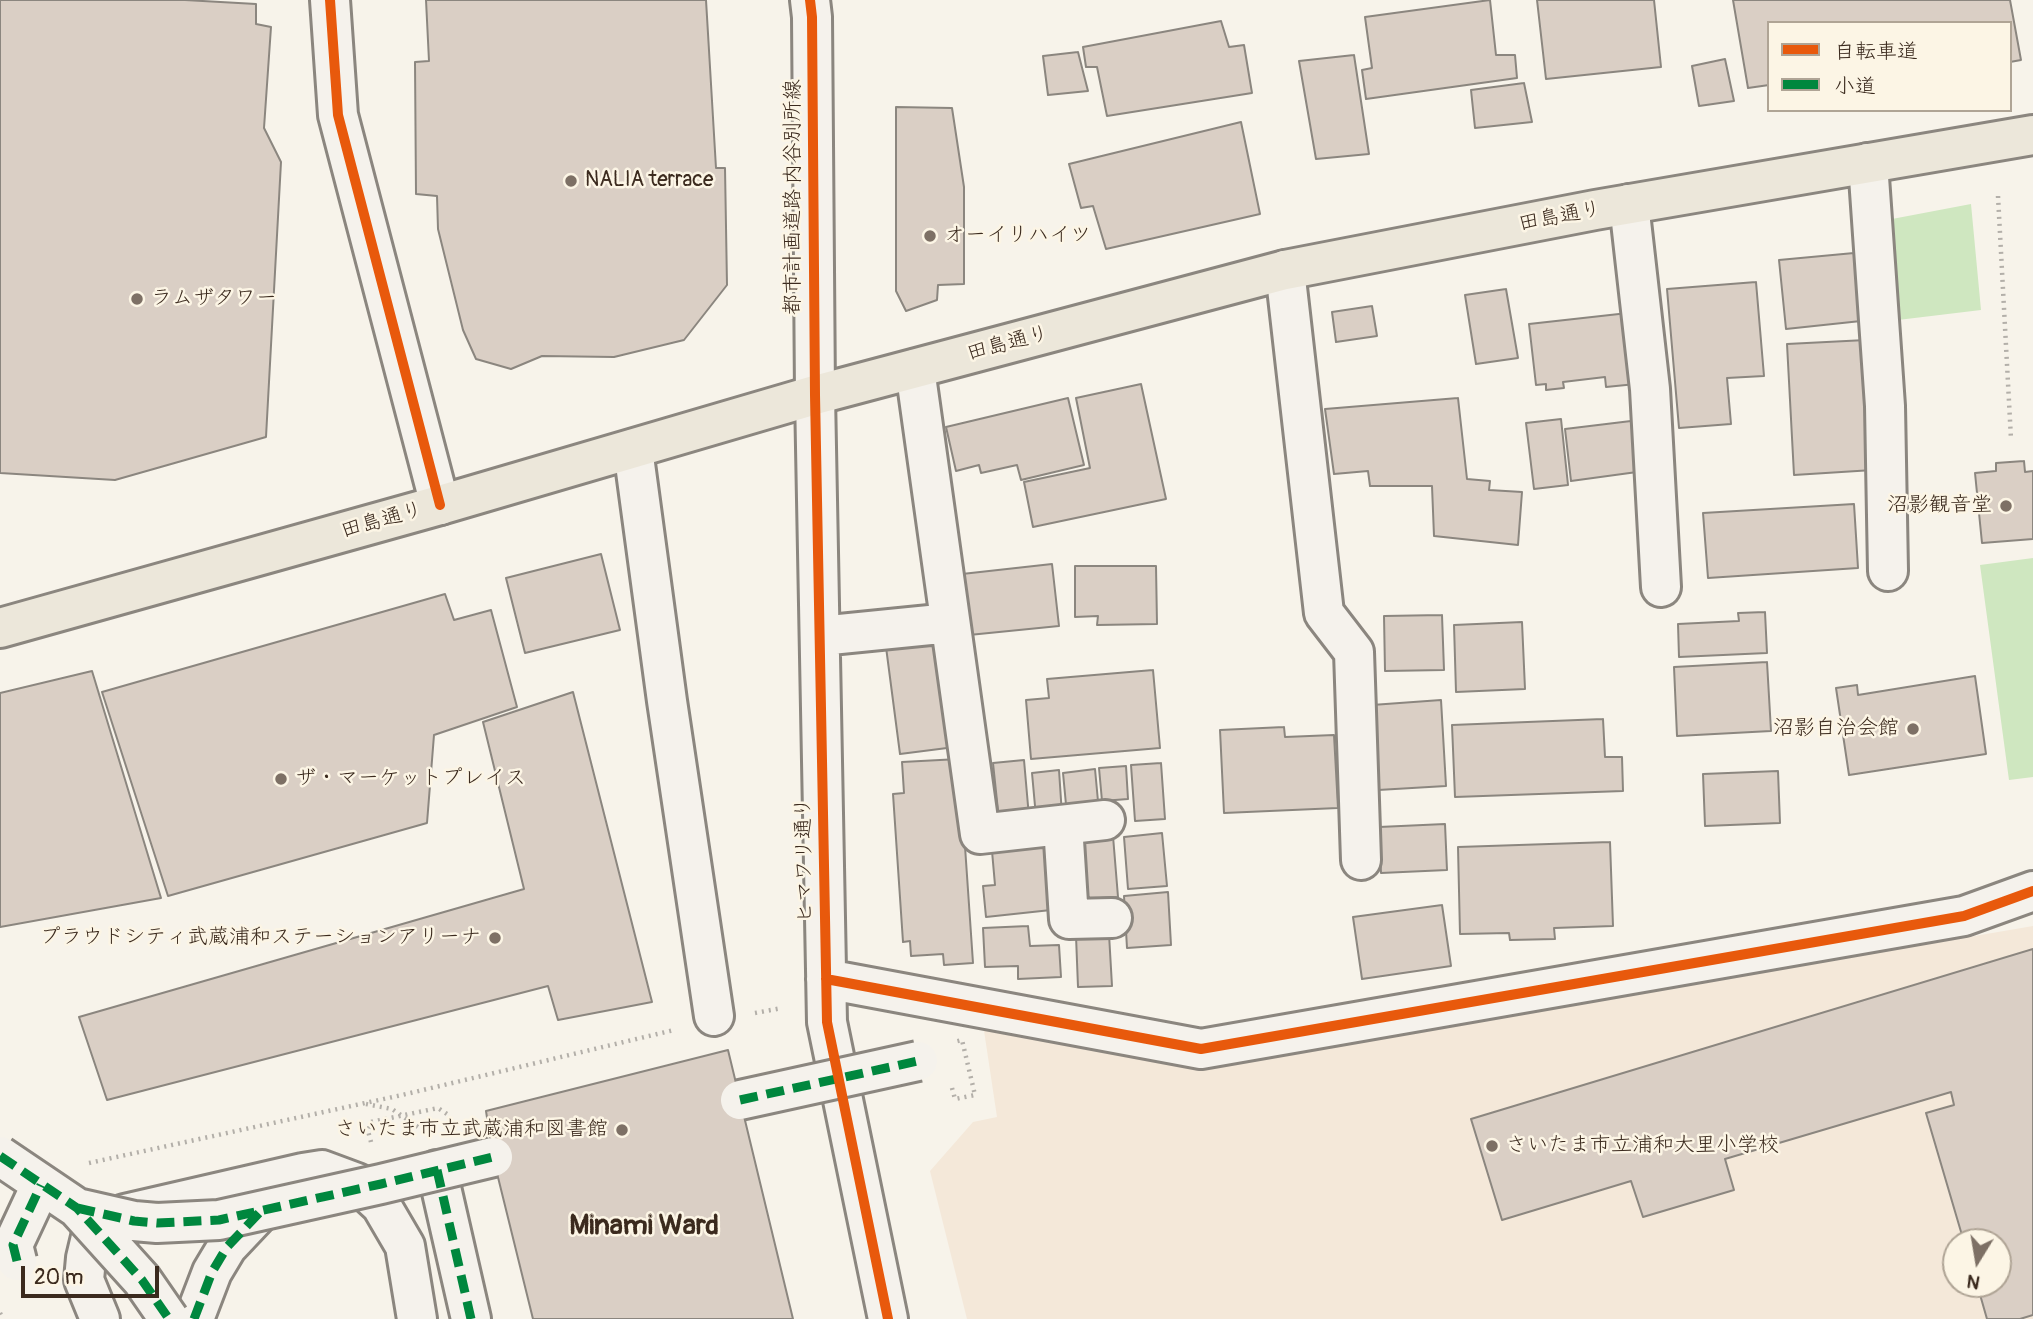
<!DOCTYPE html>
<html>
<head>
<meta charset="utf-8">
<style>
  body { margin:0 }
  #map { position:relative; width:2033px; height:1319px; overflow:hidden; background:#f7f3ea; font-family:Pangolin,"Klee One",sans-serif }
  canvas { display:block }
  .legend { position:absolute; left:1767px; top:21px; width:245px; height:91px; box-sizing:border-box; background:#fcf5e5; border:2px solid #afa495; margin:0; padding:9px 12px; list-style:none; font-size:21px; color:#3b2a1e }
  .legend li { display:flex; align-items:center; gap:14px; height:35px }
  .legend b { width:35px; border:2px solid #afa495 }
  .north { position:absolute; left:1942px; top:1228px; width:70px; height:70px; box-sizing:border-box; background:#fcf5e5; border:2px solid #afa495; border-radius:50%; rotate:191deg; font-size:19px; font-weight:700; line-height:28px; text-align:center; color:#3b2a1e }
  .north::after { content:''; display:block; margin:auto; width:24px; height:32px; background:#7d7065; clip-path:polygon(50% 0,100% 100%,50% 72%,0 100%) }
  .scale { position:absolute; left:21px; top:1266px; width:138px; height:32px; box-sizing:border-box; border:4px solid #3b2a1e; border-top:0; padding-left:9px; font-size:21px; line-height:24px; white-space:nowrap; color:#3b2a1e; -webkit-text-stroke:5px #fcf5e5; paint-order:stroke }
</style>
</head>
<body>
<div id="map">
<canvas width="2033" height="1319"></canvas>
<ul class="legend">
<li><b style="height:9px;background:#e8590c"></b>自転車道</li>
<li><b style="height:9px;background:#00873e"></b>小道</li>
</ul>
<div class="north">N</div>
<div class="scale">20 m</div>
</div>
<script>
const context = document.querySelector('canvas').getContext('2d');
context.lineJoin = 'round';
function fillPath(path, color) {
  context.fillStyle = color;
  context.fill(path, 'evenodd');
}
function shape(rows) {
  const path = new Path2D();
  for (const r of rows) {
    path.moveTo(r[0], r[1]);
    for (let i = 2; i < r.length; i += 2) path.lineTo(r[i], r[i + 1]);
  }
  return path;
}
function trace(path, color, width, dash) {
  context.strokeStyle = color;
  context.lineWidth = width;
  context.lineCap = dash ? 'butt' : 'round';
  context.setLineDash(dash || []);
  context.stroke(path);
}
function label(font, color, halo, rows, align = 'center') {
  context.font = font + ' Pangolin,"Klee One",sans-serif';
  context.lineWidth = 5;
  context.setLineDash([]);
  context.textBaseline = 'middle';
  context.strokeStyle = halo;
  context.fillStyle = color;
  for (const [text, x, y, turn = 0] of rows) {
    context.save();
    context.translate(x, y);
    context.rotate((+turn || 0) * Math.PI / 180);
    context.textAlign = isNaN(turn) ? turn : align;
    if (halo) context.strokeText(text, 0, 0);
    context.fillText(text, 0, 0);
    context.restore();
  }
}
fillPath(shape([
  [2033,926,2033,1319,967,1319,930,1171,973,1122,997,1117,983,1024,1198,1069],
  [1956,1242,1998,1242,1998,1284,1956,1284]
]), '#f4e8d9');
fillPath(shape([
  [1971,204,1981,310,1898,320,1892,219],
  [2033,558,2033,777,2009,780,1980,565]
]), '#cfe7c0');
const building = shape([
  [0,0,185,0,256,4,256,24,271,27,264,128,281,162,266,437,115,480,0,473,0,0],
  [426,0,706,0,716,168,725,168,727,285,684,340,614,357,542,356,511,369,476,359,463,330,438,229,437,196,416,194,415,62,429,61,426,0],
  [1490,0,1496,55,1515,55,1517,78,1366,99,1362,70,1372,68,1365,17,1490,0],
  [1537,0,1654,0,1661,67,1546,79,1537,0],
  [1733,0,2010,0,2021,60,2010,62,2010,23,1769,23,1769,85,1748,88,1733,0],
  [1221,21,1229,47,1244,45,1252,93,1107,116,1097,67,1086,67,1083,47,1221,21],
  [1078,52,1088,91,1048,95,1043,56,1078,52],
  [1354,55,1369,154,1316,159,1299,61,1354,55],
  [1725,59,1734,101,1699,106,1692,66,1725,59],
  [1524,83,1532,122,1475,128,1471,90,1524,83],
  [896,107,952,108,964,187,964,284,938,285,937,300,906,311,896,291,896,107],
  [1241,122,1260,214,1106,249,1093,206,1081,208,1069,164,1241,122],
  [1854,253,1861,321,1786,329,1779,260,1854,253],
  [1756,282,1764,376,1727,378,1731,424,1679,428,1667,289,1756,282],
  [1506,289,1518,358,1476,364,1465,295,1506,289],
  [1372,306,1377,336,1336,342,1332,312,1372,306],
  [1628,313,1636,384,1606,387,1605,377,1563,382,1564,388,1546,390,1546,384,1536,385,1529,324,1628,313],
  [1866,340,1873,470,1794,475,1787,344,1866,340],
  [1141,384,1166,499,1033,527,1024,482,1090,468,1076,398,1141,384],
  [1068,398,1084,465,1021,480,1017,465,981,473,979,465,956,471,946,427,1068,398],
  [1458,398,1467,479,1490,481,1489,490,1522,492,1518,545,1434,536,1432,486,1370,486,1368,471,1334,474,1325,409,1458,398],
  [1561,419,1568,485,1534,489,1526,423,1561,419],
  [1631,421,1637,472,1571,481,1565,429,1631,421],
  [2024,461,2025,472,2033,471,2033,539,1982,543,1975,473,1996,471,1996,463,2024,461],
  [1854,504,1858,568,1708,578,1703,513,1854,504],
  [601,554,620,630,525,653,506,578,601,554],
  [1052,564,1059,626,969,635,962,574,1052,564],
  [1075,566,1156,566,1157,624,1097,625,1098,616,1075,617,1075,566],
  [445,594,454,620,491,610,517,707,434,735,427,823,168,896,102,692,445,594],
  [1765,612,1767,653,1679,657,1678,624,1739,621,1738,613,1765,612],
  [1442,615,1444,670,1385,671,1384,616,1442,615],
  [1522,622,1525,689,1456,692,1454,625,1522,622],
  [942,639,955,747,900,754,886,647,942,639],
  [1767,662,1771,731,1677,736,1674,667,1767,662],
  [1153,670,1160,748,1031,759,1026,700,1049,698,1047,679,1153,670],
  [92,671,161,898,0,927,0,693,92,671],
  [1975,676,1986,754,1849,775,1836,688,1857,685,1858,695,1975,676],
  [573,692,652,1002,558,1020,548,986,107,1100,79,1017,524,889,483,722,573,692],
  [1441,700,1446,786,1378,790,1372,705,1441,700],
  [1603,719,1605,757,1622,757,1623,791,1455,797,1452,725,1603,719],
  [1284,727,1285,737,1334,735,1338,808,1224,813,1220,730,1284,727],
  [959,759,973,963,944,965,943,954,911,956,910,941,903,942,893,794,904,793,902,762,959,759],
  [1024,760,1029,817,999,820,993,763,1024,760],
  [1161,763,1165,819,1135,821,1131,765,1161,763],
  [1126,766,1128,799,1102,801,1099,768,1126,766],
  [1095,769,1099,812,1067,815,1063,773,1095,769],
  [1059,770,1062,815,1036,817,1032,773,1059,770],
  [1778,771,1780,823,1705,826,1703,774,1778,771],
  [1445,824,1447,870,1381,873,1379,827,1445,824],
  [1162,833,1167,886,1128,889,1124,837,1162,833],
  [1113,836,1118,897,1082,899,1076,839,1113,836],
  [1610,842,1613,926,1554,928,1555,939,1510,940,1509,933,1460,934,1458,847,1610,842],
  [1045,847,1051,910,986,917,983,886,995,885,992,851,1045,847],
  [1168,892,1171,945,1127,948,1124,896,1168,892],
  [1442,905,1451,966,1362,979,1353,917,1442,905],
  [1028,926,1030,946,1059,945,1061,977,1018,979,1018,966,985,967,983,928,1028,926],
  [1109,934,1112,986,1078,987,1076,936,1109,934],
  [2033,949,2033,1315,2020,1319,1987,1319,1977,1284,1998,1284,1998,1242,1964,1242,1926,1113,1954,1105,1951,1092,1725,1159,1734,1190,1643,1217,1631,1181,1502,1220,1471,1119,2033,949],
  [728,1050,793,1319,533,1319,493,1157,486,1111,728,1050]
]);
fillPath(building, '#dacfc5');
trace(building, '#8b867f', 2);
const minor = shape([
  [330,0,338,115,440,505],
  [810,0,812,17,815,395,827,1022,888,1319],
  [1868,163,1885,406,1888,571],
  [1629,204,1650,389,1661,587],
  [1285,270,1324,613,1354,652,1361,860],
  [915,369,980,834,1105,820],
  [633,449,667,701,714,1016],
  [820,636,950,623],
  [1063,825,1069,919,1112,918],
  [826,979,1201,1049,1964,916,2033,891],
  [437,1170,471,1319],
  [125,1214,303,1173,322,1170,357,1183,381,1205,405,1246,417,1319],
  [100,1319,84,1280,86,1258,91,1237,104,1224,122,1216],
  [194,1319,212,1272,227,1247,260,1212]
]);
const major = shape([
  [0,628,440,505,815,395,1285,270,1595,210,2033,135]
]);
trace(minor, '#8b867f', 44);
trace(major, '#8b867f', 44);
trace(shape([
  [1998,196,2011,439],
  [755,1013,782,1008],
  [366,1104,392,1109,421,1129],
  [89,1163,402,1095,674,1030],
  [0,1313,3,1319]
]), '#b3afa9', 4.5, [2, 5]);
trace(minor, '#f5f2ec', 38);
trace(major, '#ece7da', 38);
const minorBridge = shape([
  [740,1100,918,1061],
  [0,1156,77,1208,142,1280,169,1319],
  [77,1208,134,1221,157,1223,219,1220,381,1184,493,1157],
  [17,1261,13,1245,41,1185]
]);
trace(minorBridge, '#8b867f', 44, []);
trace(shape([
  [952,1088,955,1099,975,1095,962,1040,954,1042],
  [371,1142,368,1131,371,1122,438,1108,450,1116]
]), '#b3afa9', 4.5, [2, 5]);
trace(minorBridge, '#f5f2ec', 38);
trace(shape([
  [740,1100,918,1061],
  [0,1156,77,1208,142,1280,169,1319],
  [437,1170,471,1319],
  [77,1208,134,1221,157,1223,219,1220,381,1184,493,1157],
  [17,1261,13,1245,41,1185],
  [194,1319,212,1272,227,1247,260,1212]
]), '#00873e', 9, [18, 9]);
trace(shape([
  [330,0,338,115,440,505],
  [810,0,812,17,815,395,827,1022,888,1319],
  [826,979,1201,1049,1964,916,2033,891]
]), '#e8590c', 10);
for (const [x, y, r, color] of [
  [571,181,7,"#7d7065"],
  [930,236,7,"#7d7065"],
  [137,299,7,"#7d7065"],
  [2006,506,7,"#7d7065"],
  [1913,729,7,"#7d7065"],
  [281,779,7,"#7d7065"],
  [495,938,7,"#7d7065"],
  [622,1130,7,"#7d7065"],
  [1492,1146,7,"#7d7065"]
]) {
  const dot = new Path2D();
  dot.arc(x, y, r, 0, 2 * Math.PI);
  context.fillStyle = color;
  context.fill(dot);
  trace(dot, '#fcf5e5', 2.5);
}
label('21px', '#3b2a1e', '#fcf5e5', [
  ["NALIA terrace",585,181],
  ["オーイリハイツ",944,236],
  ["ラムザタワー",151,299],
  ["沼影観音堂",1992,506,"right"],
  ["沼影自治会館",1899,729,"right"],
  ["ザ・マーケットプレイス",295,779],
  ["プラウドシティ武蔵浦和ステーションアリーナ",481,938,"right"],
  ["さいたま市立武蔵浦和図書館",608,1130,"right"],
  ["さいたま市立浦和大里小学校",1506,1146]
], 'left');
label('21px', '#3b2a1e', '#fcf5e5', [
  ["都市計画道路 内谷別所線",794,197,-90],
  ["田島通り",1560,217,-11],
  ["田島通り",1008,344,-15],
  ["田島通り",382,521,-16],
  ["ヒマワリ通り",805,860,-91]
]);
label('bold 28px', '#3b2a1e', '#fcf5e5', [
  ["Minami Ward",644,1227]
]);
</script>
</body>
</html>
